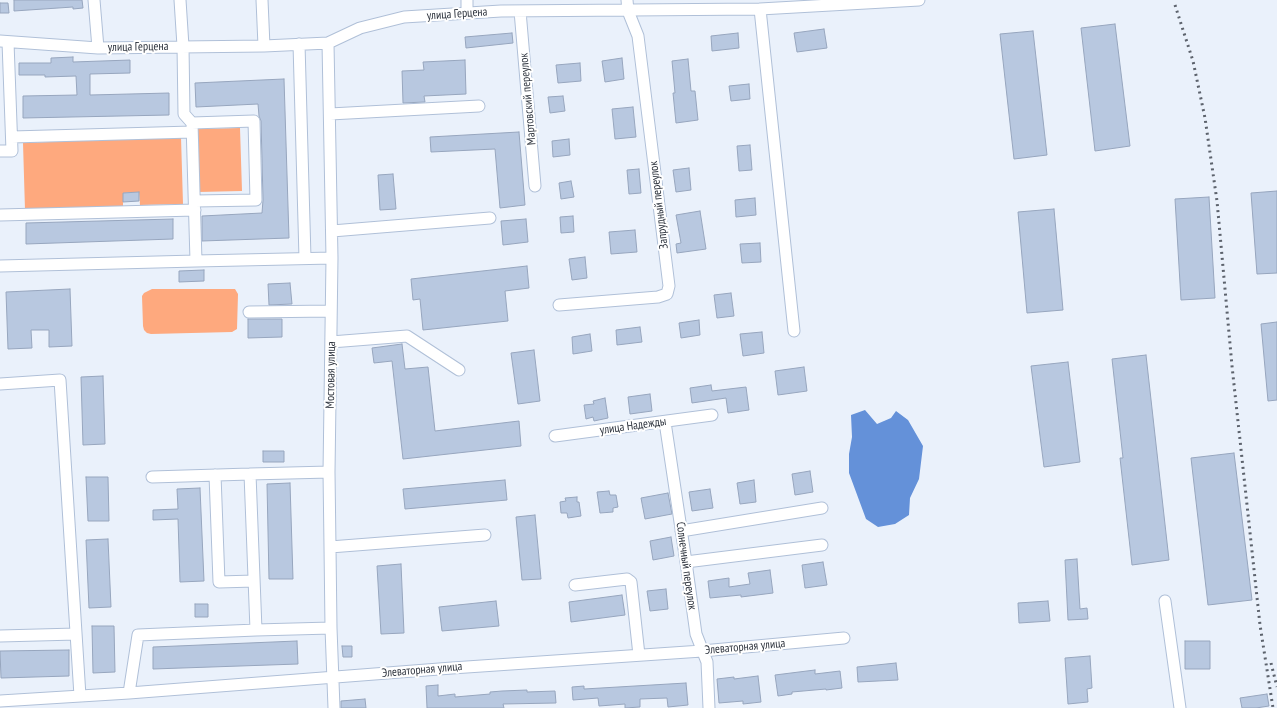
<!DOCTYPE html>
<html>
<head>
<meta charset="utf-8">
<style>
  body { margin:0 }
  canvas { display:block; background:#eaf1fb }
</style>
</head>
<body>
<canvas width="1277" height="708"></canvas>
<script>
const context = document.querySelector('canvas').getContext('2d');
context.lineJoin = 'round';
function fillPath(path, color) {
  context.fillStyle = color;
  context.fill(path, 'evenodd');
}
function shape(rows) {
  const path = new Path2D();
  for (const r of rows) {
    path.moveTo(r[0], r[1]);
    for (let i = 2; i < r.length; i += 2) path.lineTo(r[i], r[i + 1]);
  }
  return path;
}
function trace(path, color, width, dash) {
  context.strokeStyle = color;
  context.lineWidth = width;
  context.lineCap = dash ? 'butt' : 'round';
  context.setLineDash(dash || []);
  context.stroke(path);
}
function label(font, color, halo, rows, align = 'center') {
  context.font = font + ' "PT Sans Narrow",sans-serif';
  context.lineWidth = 4;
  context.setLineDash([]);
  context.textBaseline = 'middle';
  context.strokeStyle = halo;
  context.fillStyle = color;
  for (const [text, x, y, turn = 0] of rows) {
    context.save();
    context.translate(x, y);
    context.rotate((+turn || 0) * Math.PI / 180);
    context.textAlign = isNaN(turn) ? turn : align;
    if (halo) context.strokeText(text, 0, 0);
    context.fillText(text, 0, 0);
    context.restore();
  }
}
fillPath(shape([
  [240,128,242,191,198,192,196,129],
  [181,137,183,204,140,205,139,192,123,193,123,206,25,210,23,143],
  [152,289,235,289,238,294,237,329,232,332,151,334,147,333,144,330,143,326,142,296,144,293]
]), '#fea97e');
fillPath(shape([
  [865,410,877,424,891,418,896,411,908,420,923,446,919,479,910,498,909,515,895,524,878,527,866,519,849,473,849,454,852,437,851,415]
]), '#6491d9');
const building = shape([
  [14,0,82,0,83,8,73,9,73,7,14,11,14,0],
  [0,3,8,3,9,13,0,13,0,3],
  [1115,24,1130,146,1095,151,1081,28,1115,24],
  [824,29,827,48,797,52,794,33,824,29],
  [1033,31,1047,155,1014,159,1000,34,1033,31],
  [512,33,513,43,466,48,465,37,512,33],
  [738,33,739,48,712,51,711,36,738,33],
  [73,57,73,62,130,60,130,73,90,74,90,95,169,93,169,115,23,118,23,96,77,95,76,76,45,77,45,75,19,75,19,63,51,63,51,58,73,57],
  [622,58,624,79,605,82,602,61,622,58],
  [688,59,691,91,695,91,698,120,676,123,673,93,675,93,672,61,688,59],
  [465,60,466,94,424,96,425,102,403,103,402,71,424,70,423,62,465,60],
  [580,63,581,81,558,83,556,65,580,63],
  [284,79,289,238,202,241,202,216,262,213,263,200,261,121,259,116,258,104,196,107,195,83,284,79],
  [749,84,750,99,731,101,729,86,749,84],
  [563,96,565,111,550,113,548,97,563,96],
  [633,107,636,137,615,139,612,109,633,107],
  [519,132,525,205,500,208,495,149,431,152,430,137,519,132],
  [569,139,570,155,553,157,552,141,569,139],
  [750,145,752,170,739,171,737,146,750,145],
  [689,168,691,190,676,192,673,170,689,168],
  [639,169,641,193,629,194,627,170,639,169],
  [393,174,396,209,380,210,378,175,393,174],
  [571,181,574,197,561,199,559,183,571,181],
  [1277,191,1277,273,1257,274,1251,193,1277,191],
  [139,192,139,201,123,202,123,193,139,192],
  [1209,197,1215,298,1181,300,1175,199,1209,197],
  [755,198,756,215,736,217,735,200,755,198],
  [1054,209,1063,310,1027,313,1018,212,1054,209],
  [700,211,706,249,677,253,676,244,681,243,676,215,700,211],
  [573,216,574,232,561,233,560,217,573,216],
  [173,219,173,239,26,244,26,223,173,219],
  [526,219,528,242,503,245,501,221,526,219],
  [635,230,637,252,611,254,609,232,635,230],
  [760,243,761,262,742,263,740,244,760,243],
  [585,257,587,278,572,280,569,259,585,257],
  [527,266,529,288,505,291,508,321,423,330,420,299,413,300,411,279,527,266],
  [204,270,204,281,179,282,179,271,204,270],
  [290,283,292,304,269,305,268,284,290,283],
  [70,289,72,346,49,347,49,330,31,330,32,348,8,349,6,292,70,289],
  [731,293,734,316,717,318,714,295,731,293],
  [248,319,282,319,282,337,248,338,248,319],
  [699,320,700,335,681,338,679,323,699,320],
  [1277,322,1277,400,1268,401,1261,324,1277,322],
  [640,327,642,342,617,345,616,330,640,327],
  [762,332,764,353,743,356,740,334,762,332],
  [590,334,592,351,573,354,572,337,590,334],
  [402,344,405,369,428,367,435,431,519,421,521,446,403,459,392,361,374,363,372,348,402,344],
  [534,350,540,401,518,404,511,353,534,350],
  [1146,355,1169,560,1132,565,1120,458,1123,458,1112,359,1146,355],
  [1068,362,1080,462,1044,467,1031,366,1068,362],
  [804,367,807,391,778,395,775,371,804,367],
  [103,376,105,444,83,445,81,377,103,376],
  [711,385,712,391,746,387,749,410,728,413,726,398,692,403,690,388,711,385],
  [650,394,652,411,630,414,628,397,650,394],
  [605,398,608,418,594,421,593,417,586,419,584,405,594,404,593,401,605,398],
  [263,451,284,451,284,462,263,462,263,451],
  [1234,453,1252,600,1208,605,1191,458,1234,453],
  [810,471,813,492,795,495,792,474,810,471],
  [86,477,108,477,109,521,88,521,86,477],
  [505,480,507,500,405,509,403,489,505,480],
  [754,480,756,502,740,504,737,483,754,480],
  [290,483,293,579,269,579,267,484,290,483],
  [200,488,204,581,180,582,178,519,153,520,153,510,178,509,177,489,200,488],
  [710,489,713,508,692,511,689,492,710,489],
  [609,491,610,495,616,495,618,507,613,508,613,512,600,513,597,492,609,491],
  [668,493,672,514,645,519,641,498,668,493],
  [577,497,577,502,579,502,581,516,568,518,567,513,561,513,560,502,566,501,565,498,577,497],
  [535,515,541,579,522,580,516,517,535,515],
  [671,537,674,556,653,560,650,541,671,537],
  [108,539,111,607,89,608,86,540,108,539],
  [1077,559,1080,609,1087,608,1088,619,1068,620,1065,560,1077,559],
  [823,562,827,585,805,588,802,565,823,562],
  [401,564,404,633,381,634,377,566,401,564],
  [770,570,773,593,741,597,741,595,710,598,708,581,729,578,729,587,750,584,748,573,770,570],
  [666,589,668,609,650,611,647,591,666,589],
  [622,595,625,615,571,622,569,602,622,595],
  [496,601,499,626,442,631,439,607,496,601],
  [1048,601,1050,621,1019,623,1018,603,1048,601],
  [195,604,208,604,208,617,195,617,195,604],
  [92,626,114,626,115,672,93,673,92,626],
  [297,641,298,664,153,669,153,647,297,641],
  [1185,641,1210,641,1210,669,1185,669,1185,641],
  [342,646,352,646,352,657,343,657,342,646],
  [69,650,69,676,1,678,0,651,69,650],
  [1090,656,1092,688,1087,689,1088,702,1068,704,1065,658,1090,656],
  [896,663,898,680,858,682,857,667,896,663],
  [815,670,815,674,840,671,842,688,826,690,826,689,792,692,792,694,778,696,775,675,815,670],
  [758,676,761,702,743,704,743,701,719,703,717,679,734,677,734,679,758,676],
  [686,683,688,705,668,707,667,698,640,699,640,707,625,708,625,704,599,706,598,698,573,700,572,687,584,686,584,689,686,683],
  [438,685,438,696,455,694,455,697,490,694,490,692,502,691,527,690,527,692,555,691,556,703,503,704,504,708,427,708,426,686,438,685],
  [1267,694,1269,706,1256,708,1242,708,1240,698,1267,694],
  [365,699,366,708,341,708,341,701,365,699]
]);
fillPath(building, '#b8c8e0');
trace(building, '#97a6be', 1);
const minor = shape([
  [94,0,98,48],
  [180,0,183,46,184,114,192,123,196,261,332,258],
  [262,0,264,46],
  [467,0,467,12],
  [760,9,794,331],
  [520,11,535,186],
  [0,41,98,48,264,46,328,43,360,28,404,17,501,11,760,9,919,0],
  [328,43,332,258,329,472,330,547,331,628,334,708],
  [299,44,305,258],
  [330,114,479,106],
  [192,123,254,121,256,200,195,201],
  [12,137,192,132],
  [0,151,12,151,8,42],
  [0,215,195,210],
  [332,231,490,218],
  [0,266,196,261],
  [559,305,658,297,667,294,669,286,638,36,628,11,627,0],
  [249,312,331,311],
  [331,342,407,336,459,370],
  [0,384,60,380,80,696],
  [665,422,686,562,696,634,707,662,709,708],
  [555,436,712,415],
  [215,475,219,582,254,581],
  [152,477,250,474],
  [681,531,822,508],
  [330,547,485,535],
  [686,562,822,545],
  [575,585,627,579,631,582,639,655],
  [1165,601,1180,708],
  [256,630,331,628],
  [0,636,76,634],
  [129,693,138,635,256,630,250,474,329,472],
  [0,701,129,693,452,668,702,651,844,638]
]);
trace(minor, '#b0c0d8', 13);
trace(minor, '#fff', 11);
trace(shape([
  [1175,5,1193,61,1205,118,1217,201,1232,366,1260,625,1273,708],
  [1271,663,1277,687]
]), '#5c626c', 3, [2, 4]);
label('12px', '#2e343e', '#fff', [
  ["улица Герцена",457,14,-4],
  ["улица Герцена",138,47,-1],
  ["Мартовский переулок",528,99,-95],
  ["Запрудный переулок",659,205,-97],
  ["Мостовая улица",331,375,-89],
  ["улица Надежды",633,426,-8],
  ["Солнечный переулок",686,566,82],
  ["Элеваторная улица",745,647,-5],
  ["Элеваторная улица",422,670,-5]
]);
</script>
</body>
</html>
